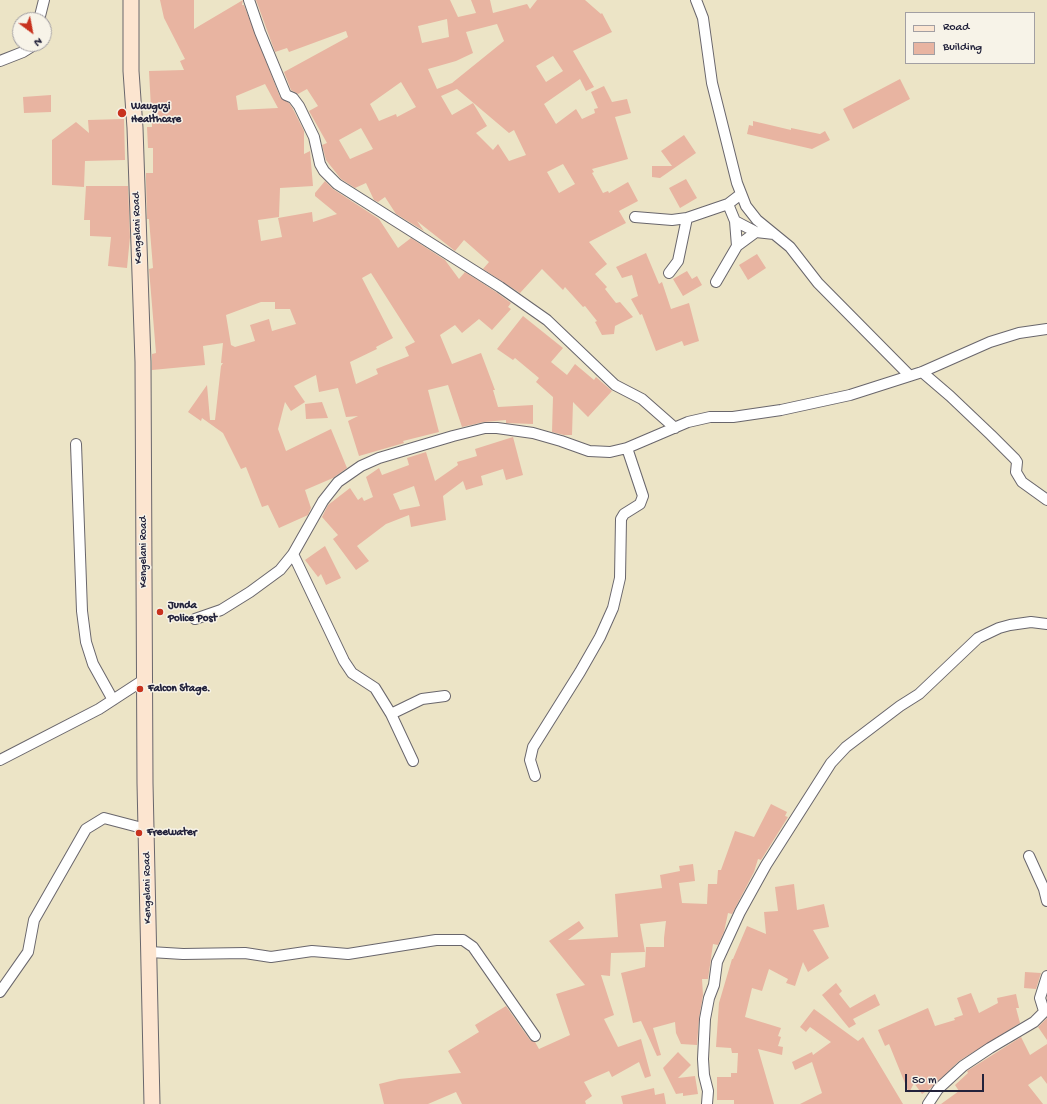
<!DOCTYPE html>
<html>
<head>
<meta charset="utf-8">
<style>
  body { margin:0 }
  #map { position:relative; width:1047px; height:1104px; overflow:hidden; background:#ece4c6; font-family:"Gochi Hand",sans-serif }
  canvas { display:block }
  .legend { position:absolute; left:905px; top:12px; width:130px; height:52px; box-sizing:border-box; background:#f7f3e8; border:1px solid #a29fa3; margin:0; padding:5px 7px; list-style:none; font-size:12px; color:#22223b }
  .legend li { display:flex; align-items:center; gap:8px; height:20px }
  .legend b { width:20px; border:1px solid #a29fa3 }
  .north { position:absolute; left:12px; top:12px; width:40px; height:40px; box-sizing:border-box; background:#f7f3e8; border:1px solid #a29fa3; border-radius:50%; rotate:148deg; font-size:11px; font-weight:700; line-height:16px; text-align:center; color:#22223b }
  .north::after { content:''; display:block; margin:auto; width:14px; height:18px; background:#c8321e; clip-path:polygon(50% 0,100% 100%,50% 72%,0 100%) }
  .scale { position:absolute; left:905px; top:1074px; width:79px; height:18px; box-sizing:border-box; border:2px solid #22223b; border-top:0; padding-left:5px; font-size:12px; line-height:14px; white-space:nowrap; color:#22223b; -webkit-text-stroke:3px #f7f3e8; paint-order:stroke }
</style>
</head>
<body>
<div id="map">
<canvas width="1047" height="1104"></canvas>
<ul class="legend">
<li><b style="height:5px;background:#fce5d0"></b>Road</li>
<li><b style="height:11px;background:#e8b4a1"></b>Building</li>
</ul>
<div class="north">N</div>
<div class="scale">50 m</div>
</div>
<script>
const context = document.querySelector('canvas').getContext('2d');
context.lineJoin = 'round';
function fillPath(path, color) {
  context.fillStyle = color;
  context.fill(path, 'evenodd');
}
function shape(rows) {
  const path = new Path2D();
  for (const r of rows) {
    path.moveTo(r[0], r[1]);
    for (let i = 2; i < r.length; i += 2) path.lineTo(r[i], r[i + 1]);
  }
  return path;
}
function trace(path, color, width, dash) {
  context.strokeStyle = color;
  context.lineWidth = width;
  context.lineCap = dash ? 'butt' : 'round';
  context.setLineDash(dash || []);
  context.stroke(path);
}
function label(font, color, halo, rows, align = 'center') {
  context.font = font + ' "Gochi Hand",sans-serif';
  context.lineWidth = 3;
  context.setLineDash([]);
  context.textBaseline = 'middle';
  context.strokeStyle = halo;
  context.fillStyle = color;
  for (const [text, x, y, turn = 0] of rows) {
    context.save();
    context.translate(x, y);
    context.rotate((+turn || 0) * Math.PI / 180);
    context.textAlign = isNaN(turn) ? turn : align;
    if (halo) context.strokeText(text, 0, 0);
    context.fillText(text, 0, 0);
    context.restore();
  }
}
fillPath(shape([
  [160,0,194,0,194,29,243,0,242,5,244,5,280,97,289,103,293,109,304,131,304,154,310,151,313,186,280,188,279,217,258,220,261,241,282,237,278,218,312,212,313,222,337,214,315,196,315,193,325,181,333,189,379,219,398,248,411,238,445,260,459,279,465,272,496,292,511,303,508,307,511,309,492,330,479,319,462,333,455,325,440,335,452,364,481,353,495,390,493,390,498,407,533,405,533,424,506,423,506,420,484,422,462,427,448,385,428,390,439,432,403,441,404,443,359,456,348,421,358,416,346,417,338,388,319,392,316,375,294,386,305,402,291,411,285,402,278,429,286,451,331,429,347,468,333,478,305,490,311,508,308,515,279,528,268,505,262,507,246,467,241,469,223,433,202,418,201,421,188,412,207,385,210,420,215,420,221,366,223,363,221,363,223,343,203,346,205,365,152,370,152,354,156,353,149,269,153,268,149,219,147,219,146,180,146,173,153,173,153,148,148,148,147,127,152,127,149,71,184,70,180,61,185,59,164,18],
  [265,84,278,108,238,110,236,96],
  [371,273,415,342,405,347,409,356,376,369,378,374,356,384,350,362,377,349,376,347,393,338,362,278],
  [261,302,275,302,275,309,290,309,296,324,272,331,269,319,250,325,255,341,235,347,231,345,226,315],
  [256,0,450,0,458,17,476,13,471,0,490,0,493,13,527,4,530,9,537,0,585,0,601,14,602,13,612,32,573,51,594,87,586,91,580,79,544,104,556,124,576,109,582,119,595,113,594,109,598,108,591,92,604,86,612,102,627,99,631,113,615,117,628,159,592,169,594,172,592,173,603,193,608,191,609,193,628,182,638,201,619,211,626,223,589,242,607,264,595,274,607,287,605,289,616,303,620,302,633,317,615,326,614,334,602,335,595,322,597,321,585,306,583,307,565,287,563,290,542,269,520,293,483,269,489,262,464,240,455,251,417,221,424,231,396,214,385,197,378,202,374,200,366,183,355,188,341,179,326,160,322,145,327,143,309,111,318,106,307,89,298,94,291,90,284,72,348,37,346,31,289,52,287,48,275,52],
  [447,19,449,37,422,43,418,26],
  [497,24,504,41,452,83,437,89,428,69,456,61,473,53,466,32],
  [553,56,563,71,546,82,536,66],
  [401,82,416,107,397,117,396,114,379,121,370,104],
  [457,89,509,133,514,130,526,155,509,161,498,144,493,150,476,133,487,126,473,103,452,115,441,96],
  [361,128,373,149,350,159,339,140],
  [563,164,575,184,559,193,547,172],
  [900,79,910,99,853,129,843,109],
  [51,95,51,112,24,113,23,97],
  [124,119,125,160,85,161,84,187,52,185,52,140,76,122,89,133,88,120],
  [753,121,791,130,791,128,820,134,825,131,830,140,812,149,747,134,749,125,753,126],
  [684,135,696,153,660,178,652,177,652,166,672,166,661,151],
  [686,179,697,198,680,208,669,188],
  [86,186,128,186,130,237,127,268,108,266,111,237,90,236,90,220,84,220],
  [646,253,659,284,662,282,671,309,689,303,699,341,684,346,682,341,656,351,642,314,640,315,631,299,638,296,632,275,622,278,616,267],
  [757,254,766,268,748,280,739,265],
  [687,271,692,279,697,276,702,285,683,296,673,279],
  [523,316,563,348,551,362,567,375,575,364,594,380,596,377,612,391,588,417,573,402,572,435,564,435,552,432,553,397,536,382,539,378,515,358,513,360,497,349],
  [322,402,328,418,306,419,305,404],
  [513,437,523,475,506,480,503,469,481,476,483,485,466,490,463,481,443,496,446,520,411,527,409,515,386,524,357,546,369,561,356,570,333,539,338,535,322,517,328,505,350,488,358,500,362,497,364,501,373,497,366,477,379,468,382,475,409,465,407,458,426,452,435,481,458,465,457,462,477,456,475,449],
  [414,486,420,506,400,510,393,494],
  [325,546,341,578,326,585,321,574,318,577,305,560],
  [771,804,787,812,785,816,788,817,761,860,758,859,754,872,732,914,728,913,724,932,718,945,713,944,708,979,702,979,703,995,699,1019,697,1045,681,1044,676,1033,675,1022,653,1028,661,1055,657,1056,641,1021,633,1023,621,973,645,967,646,947,664,947,664,938,666,921,640,924,645,952,611,953,610,976,601,975,614,1015,604,1019,618,1047,641,1039,651,1076,645,1078,639,1062,612,1077,609,1071,584,1082,592,1096,585,1101,586,1104,462,1104,456,1092,428,1104,384,1104,379,1084,399,1079,461,1073,448,1051,479,1032,475,1025,506,1006,530,1040,535,1042,539,1049,570,1035,556,994,585,985,549,941,579,921,584,928,568,940,618,937,615,894,662,888,660,875,680,871,679,866,693,864,695,881,679,883,682,903,707,904,708,884,717,884,718,870,721,870,735,831,754,837],
  [794,884,797,910,824,904,829,927,813,930,829,958,808,972,803,962,795,986,786,983,788,979,769,969,762,991,752,988,745,1017,781,1028,778,1036,781,1037,778,1046,783,1047,782,1055,758,1049,774,1104,734,1104,734,1100,717,1100,717,1077,731,1077,731,1073,737,1073,738,1053,732,1053,731,1048,716,1047,719,1003,732,959,733,959,747,926,766,934,764,912,778,911,775,887],
  [1025,972,1041,973,1036,989,1024,988],
  [836,983,842,991,839,994,850,1008,875,994,880,1005,853,1019,856,1024,849,1028,822,995],
  [971,993,979,1013,998,1003,997,998,1016,994,1019,1008,1016,1008,1020,1023,959,1061,931,1088,922,1094,914,1083,909,1093,889,1044,885,1046,878,1030,928,1008,935,1026,955,1020,954,1018,963,1015,957,998],
  [814,1009,858,1041,863,1037,903,1104,800,1104,822,1093,812,1062,795,1070,792,1062,812,1052,813,1055,831,1042,810,1027,806,1032,800,1027],
  [1047,1018,1047,1040,1038,1027],
  [1021,1037,1030,1055,1047,1044,1047,1084,1041,1076,1028,1085,1043,1104,941,1104,959,1091,955,1085,968,1073,967,1071],
  [678,1052,691,1065,678,1078,695,1076,698,1094,683,1096,683,1093,676,1094,663,1068],
  [654,1088,655,1095,664,1093,666,1104,623,1104,621,1096]
]), '#e8b4a1');
const street = shape([
  [249,0,260,32,286,95,293,98,299,106,314,137,320,164,324,171,337,184,500,287,547,320,615,385,642,399,675,428],
  [696,0,703,18,712,83,737,183,746,206,757,220,790,247,818,283,910,376],
  [39,20,44,0],
  [0,61,23,52,36,44],
  [635,217,672,220,687,218,728,204,741,194],
  [735,221,756,232,774,234],
  [737,246,756,232],
  [669,273,678,261,687,218],
  [716,282,737,246,735,221,728,204],
  [922,372,950,396,991,435,1015,459,1017,462,1016,472,1022,482,1047,500],
  [76,444,82,611,86,642,93,664,113,700],
  [293,554,344,661,352,673,375,688,391,714,413,761],
  [195,619,221,610,250,592,280,570,293,554,323,501,338,482,361,466,379,458,453,436,485,428,497,428,533,433,561,441,589,451,610,452,627,448,688,422,710,417,733,417,781,410,850,395,922,372,990,342,1019,333,1047,329],
  [391,714,422,699,445,696],
  [0,760,99,709,145,679],
  [535,776,530,760,533,747,580,672,600,637,613,608,620,578,621,519,624,514,640,504,643,496,627,448],
  [1029,856,1044,889,1047,901],
  [150,952,183,954,245,953,271,957,312,951,348,954,436,940,463,940,473,947,535,1036],
  [0,992,28,952,34,920,86,829,104,818,146,829],
  [1044,1011,1040,998,1047,976],
  [707,1104,708,1091,704,1075,703,1059,705,1019,709,998,714,985,717,962,740,912,766,865,831,763,846,747,900,706,919,694,978,638,999,628,1010,625,1031,622,1047,624],
  [928,1104,938,1089,963,1066,990,1048,1034,1022,1047,1009]
]);
const secondary = shape([
  [131,0,131,71,135,128,143,362,145,783,152,1104]
]);
trace(street, '#69666c', 12);
trace(secondary, '#69666c', 17);
trace(street, '#fff', 10);
trace(secondary, '#fce5d0', 15);
for (const [x, y, r, color] of [
  [122,113,5,"#c8321e"],
  [160,612,4,"#c8321e"],
  [140,689,4,"#c8321e"],
  [139,833,4,"#c8321e"]
]) {
  const dot = new Path2D();
  dot.arc(x, y, r, 0, 2 * Math.PI);
  context.fillStyle = color;
  context.fill(dot);
  trace(dot, '#f7f3e8', 1.5);
}
label('bold 11px', '#22223b', '#f7f3e8', [
  ["Wauguzi",131,107],
  ["Healthcare",131,120],
  ["Junda",168,606],
  ["Police Post",168,619],
  ["Falcon Stage.",148,689],
  ["Freewater",147,833]
], 'left');
label('11px', '#22223b', '#f7f3e8', [
  ["Kengelani Road",138,228,-92],
  ["Kengelani Road",144,552,-90],
  ["Kengelani Road",148,888,-91]
]);
</script>
</body>
</html>
